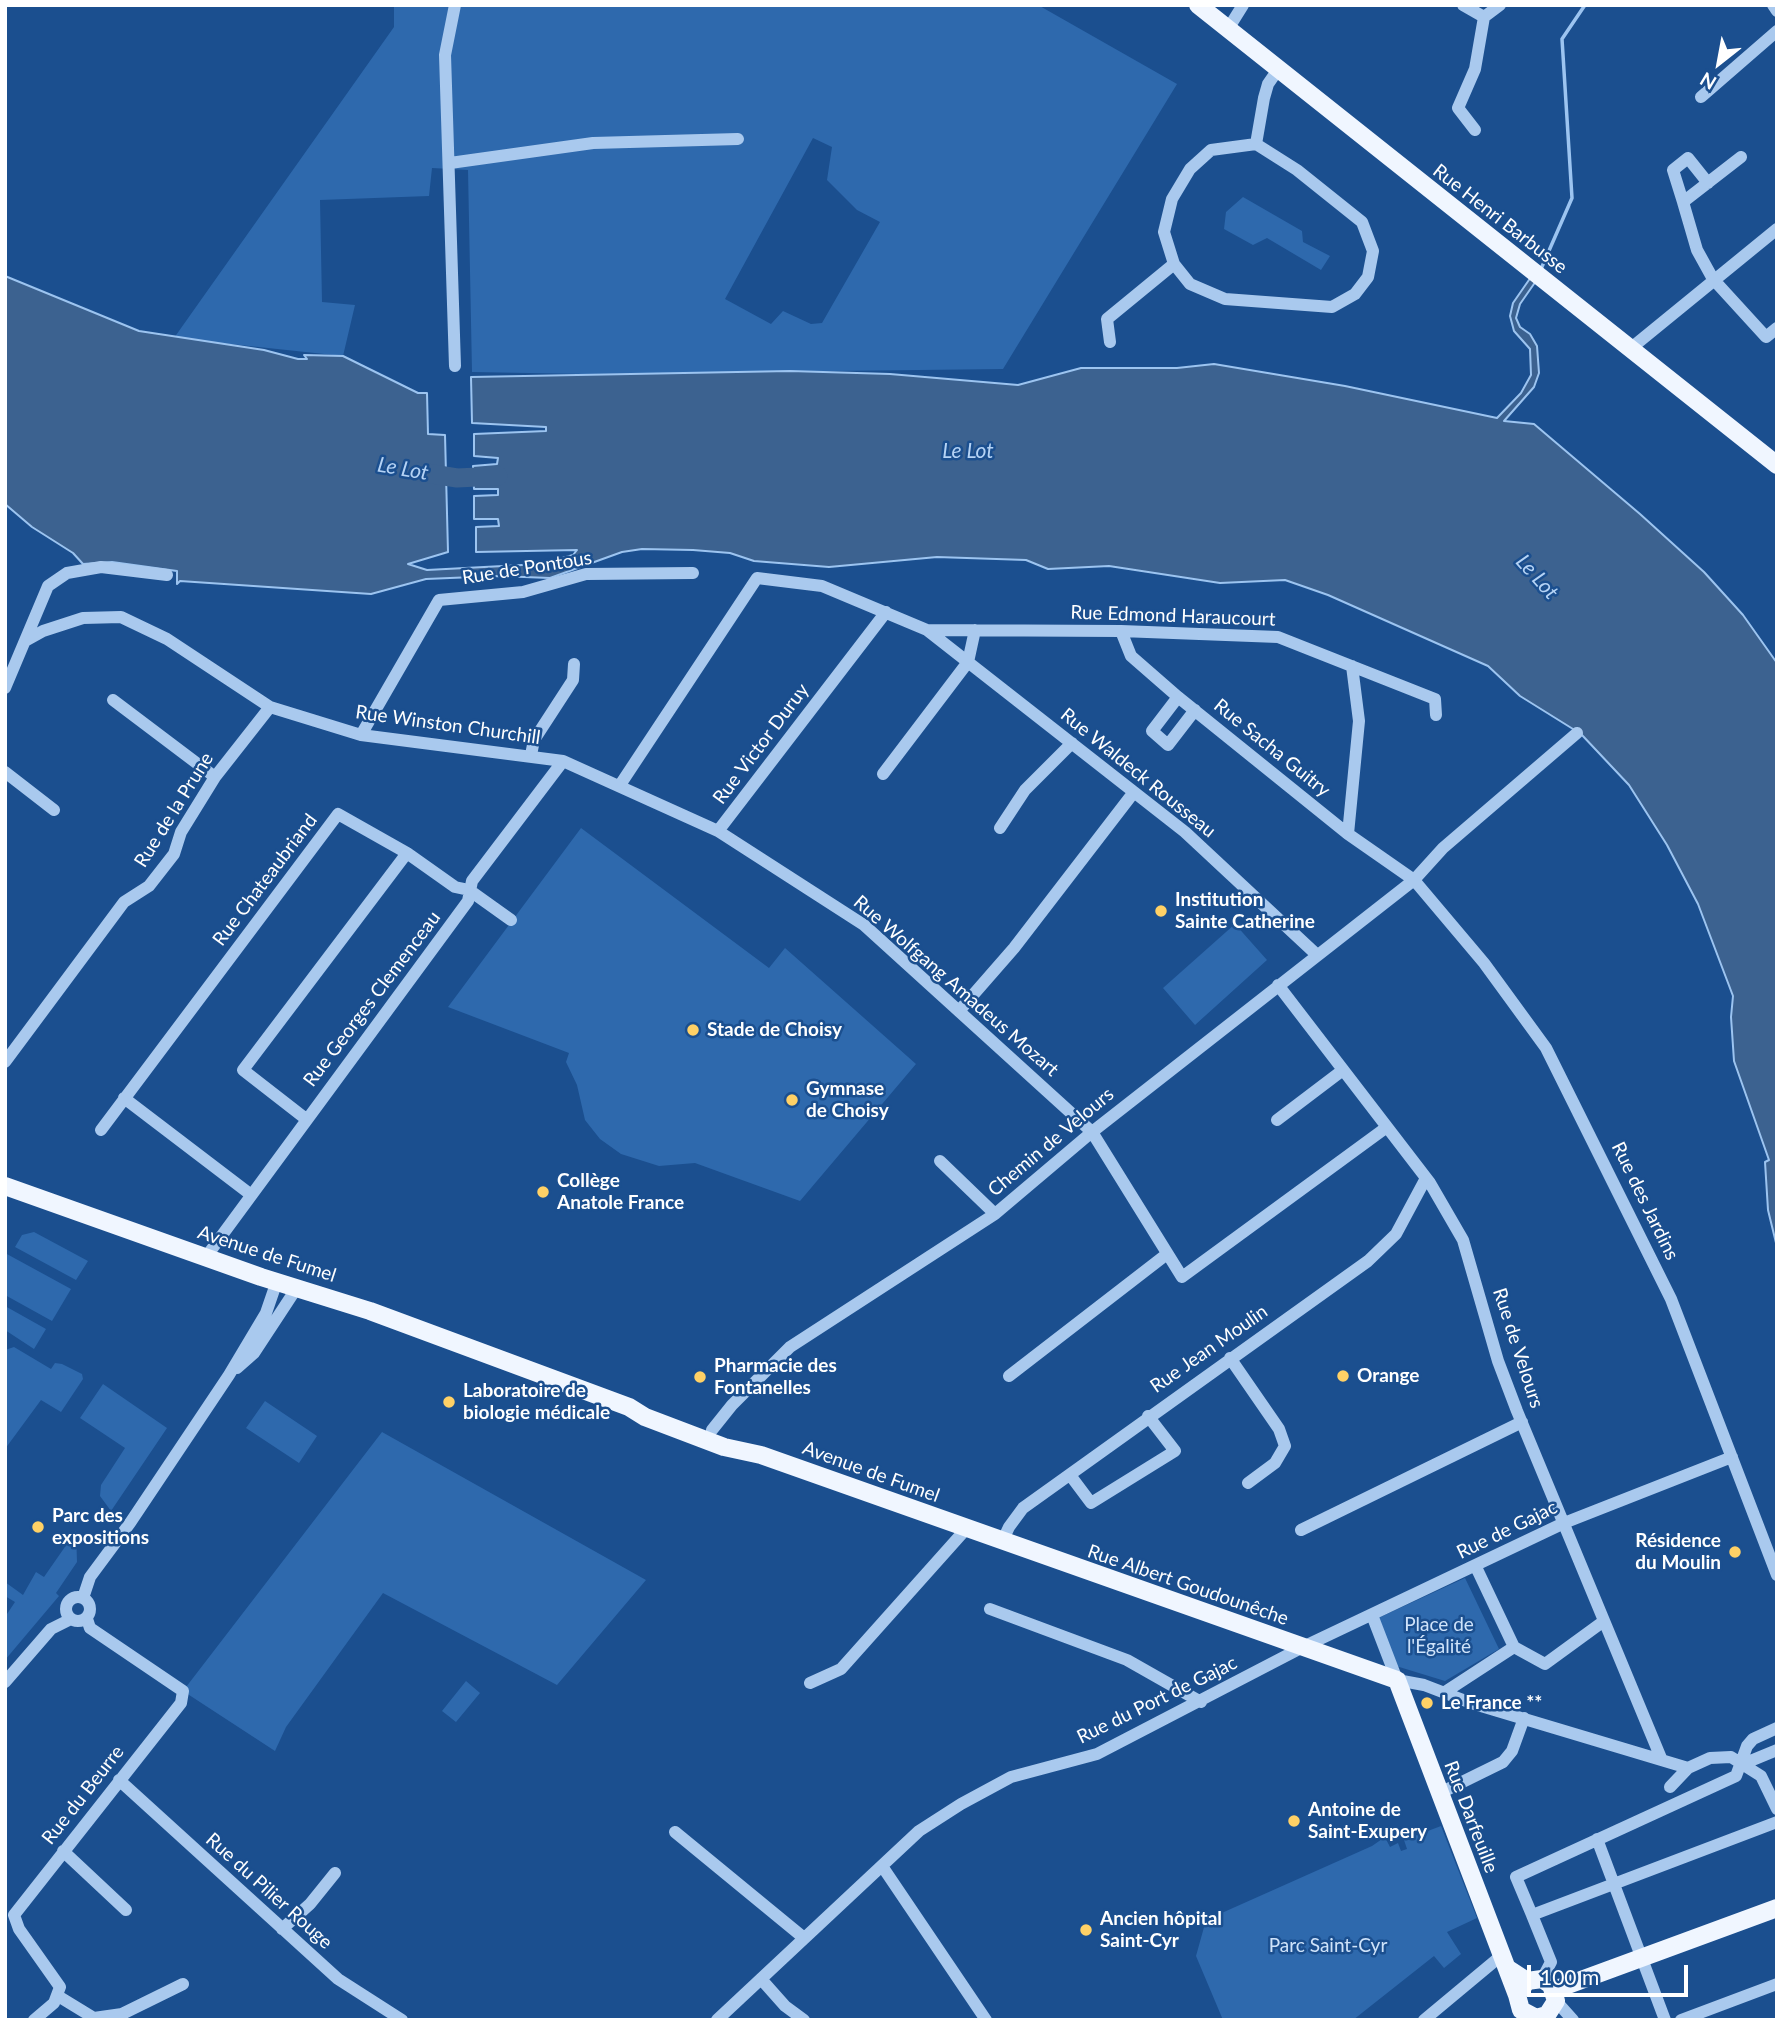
<!DOCTYPE html>
<html>
<head>
<meta charset="utf-8">
<style>
  body { margin:0 }
  #map { position:relative; width:1782px; height:2025px; overflow:hidden; background:#1b4f8f; font-family:Lato,sans-serif }
  canvas { display:block }
  .frame { position:absolute; inset:0; border:7px solid #fff; pointer-events:none }
  .north { position:absolute; left:1684px; top:28px; width:70px; height:70px; -webkit-text-stroke:5px #1b4f8f; paint-order:stroke; rotate:211deg; font-size:19px; font-weight:700; line-height:28px; text-align:center; color:#fff }
  .north::after { content:''; display:block; margin:auto; width:24px; height:32px; background:#fff; clip-path:polygon(50% 0,100% 100%,50% 72%,0 100%) }
  .scale { position:absolute; left:1527px; top:1965px; width:161px; height:32px; box-sizing:border-box; border:4px solid #fff; border-top:0; padding-left:9px; font-size:21px; line-height:24px; white-space:nowrap; color:#fff; -webkit-text-stroke:5px #1b4f8f; paint-order:stroke }
</style>
</head>
<body>
<div id="map">
<canvas width="1782" height="2025"></canvas>
<div class="frame"></div>
<div class="north">N</div>
<div class="scale">100 m</div>
</div>
<script>
const context = document.querySelector('canvas').getContext('2d');
context.lineJoin = 'round';
function fillPath(path, color) {
  context.fillStyle = color;
  context.fill(path, 'evenodd');
}
function shape(rows) {
  const path = new Path2D();
  for (const r of rows) {
    if (r.length === 3) {
      path.moveTo(r[0] + r[2], r[1]);
      path.arc(r[0], r[1], r[2], 0, 2 * Math.PI);
      continue;
    }
    path.moveTo(r[0], r[1]);
    for (let i = 2; i < r.length; i += 2) path.lineTo(r[i], r[i + 1]);
  }
  return path;
}
function trace(path, color, width, dash) {
  context.strokeStyle = color;
  context.lineWidth = width;
  context.lineCap = dash ? 'butt' : 'round';
  context.setLineDash(dash || []);
  context.stroke(path);
}
function label(font, color, halo, rows, align = 'center') {
  context.font = font + ' Lato,sans-serif';
  context.lineWidth = 5;
  context.setLineDash([]);
  context.textBaseline = 'middle';
  context.strokeStyle = halo;
  context.fillStyle = color;
  for (const [text, x, y, turn = 0] of rows) {
    context.save();
    context.translate(x, y);
    context.rotate((+turn || 0) * Math.PI / 180);
    context.textAlign = isNaN(turn) ? turn : align;
    if (halo) context.strokeText(text, 0, 0);
    context.fillText(text, 0, 0);
    context.restore();
  }
}
fillPath(shape([
  [394,5,1038,5,1177,84,1003,369,584,374,472,372,468,170,432,168,429,196,320,200,322,302,355,305,343,356,174,338,394,27],
  [813,138,832,147,827,180,857,210,880,222,822,323,811,324,783,311,771,324,725,299],
  [1243,197,1302,231,1303,242,1330,256,1321,270,1267,238,1253,245,1224,229,1226,212],
  [581,828,769,968,785,948,916,1064,800,1201,695,1163,659,1166,621,1154,600,1139,585,1120,577,1085,566,1062,569,1053,448,1007],
  [1235,924,1267,960,1195,1025,1163,988],
  [34,1232,88,1261,76,1280,15,1247,22,1235],
  [5,1253,71,1289,52,1321,5,1295],
  [5,1306,46,1329,34,1349,5,1330],
  [14,1347,51,1369,55,1363,62,1364,82,1374,83,1379,61,1412,41,1400,5,1449,5,1350],
  [103,1384,167,1428,111,1511,100,1496,101,1485,125,1448,80,1418],
  [265,1401,317,1436,299,1463,246,1428],
  [382,1432,646,1580,557,1685,383,1593,286,1727,275,1751,183,1691],
  [76,1531,77,1562,56,1593,59,1596,5,1660,5,1617,15,1602,5,1596,5,1582,23,1595,36,1572,44,1577],
  [1465,1578,1499,1649,1445,1681,1396,1666,1376,1619],
  [466,1681,480,1693,456,1722,442,1711],
  [1441,1826,1477,1918,1447,1932,1461,1954,1444,1968,1434,1956,1353,2020,1223,2020,1196,1956,1206,1920,1372,1846,1385,1837,1390,1847,1398,1843,1401,1851,1407,1849,1404,1840]
]), '#2e69ad');
const water = shape([
  [5,276,139,331,264,350,298,359,307,359,304,355,343,356,418,393,427,393,428,434,445,435,448,552,408,564,427,570,541,564,573,555,577,550,476,552,476,527,499,526,498,519,474,519,474,496,498,495,498,489,474,489,473,466,497,464,498,458,474,456,474,434,546,431,546,427,472,423,471,377,790,371,890,374,1018,385,1081,368,1177,368,1214,364,1345,386,1497,418,1521,393,1531,375,1530,349,1514,331,1510,316,1513,303,1531,277,1536,281,1520,304,1516,318,1520,327,1530,334,1537,346,1539,373,1534,387,1504,421,1534,424,1640,514,1704,572,1743,615,1777,663,1777,1247,1768,1210,1765,1162,1769,1160,1734,1061,1731,1017,1733,996,1698,904,1667,845,1629,785,1581,734,1520,696,1488,666,1328,595,1285,580,1220,583,1109,566,1048,569,1026,560,937,557,829,567,754,561,730,553,693,550,642,549,622,552,550,578,498,576,426,579,371,594,180,581,177,584,177,571,112,562,83,564,73,553,32,527,5,504,5,276]
]);
fillPath(water, '#3c6290');
trace(water, '#9cc4f0', 2);
trace(shape([
  [1541,269,1572,198,1562,39,1585,5]
]), '#9cc4f0', 3.5);
trace(shape([
  [420,472,457,478,498,476]
]), '#3c6290', 19);
trace(shape([
  [455,5,445,55,455,366],
  [1463,5,1484,17,1500,5],
  [1773,5,1777,11],
  [1228,29,1243,5],
  [1701,97,1777,31],
  [1475,130,1458,108,1475,69,1484,17],
  [1256,144,1297,170,1362,222,1373,251,1368,277,1355,294,1332,307,1225,299,1190,284,1174,264,1164,232,1172,199,1190,169,1211,150,1256,144],
  [1256,144,1264,98,1268,84,1277,71],
  [1741,157,1683,202,1697,250,1713,279,1766,337,1777,328],
  [450,163,593,143,738,139],
  [1683,202,1673,170,1688,158,1708,183],
  [1110,342,1107,319,1174,264],
  [1630,349,1777,229],
  [927,630,1185,832,1317,955],
  [1121,631,1131,656,1178,697,1348,834,1414,880,1484,963,1546,1048,1671,1299,1777,1575],
  [25,641,43,631,83,618,121,617,167,639,270,707,361,735,563,761,718,831,886,612],
  [5,688,48,586,67,573,101,567,167,575],
  [1178,697,1152,731,1168,745,1195,710],
  [113,700,215,777],
  [361,735,439,600,523,592,586,574,693,573],
  [531,755,534,740,573,680,574,664],
  [5,772,54,810],
  [883,774,968,662,975,630],
  [620,785,757,578,822,586,927,630,1121,631,1278,637,1435,699,1436,715],
  [1000,828,1025,790,1072,743],
  [718,831,864,925,1092,1132,1182,1277,1387,1127],
  [1348,834,1359,721,1352,666],
  [1278,985,1430,1183,1463,1240,1498,1361,1517,1411,1661,1758],
  [959,1011,1014,948,1134,792],
  [5,1062,124,902,149,886,174,854,181,832,215,777,270,707],
  [124,1098,250,1194],
  [306,1119,243,1070,407,853],
  [1277,1120,1343,1070],
  [101,1130,338,814,407,853,455,887,469,890,511,920],
  [940,1161,995,1214],
  [206,1257,468,901,472,881,563,761],
  [1230,1358,1279,1429,1285,1446,1275,1463,1248,1483],
  [237,1368,254,1353,298,1286],
  [1009,1376,1167,1254],
  [712,1430,732,1405,790,1347,995,1214,1092,1132,1414,880,1443,848,1577,733],
  [1070,1475,1091,1503,1175,1451,1148,1416],
  [1301,1530,1522,1422],
  [1002,1542,1009,1527,1023,1508,1368,1261,1396,1234,1426,1178],
  [1476,1567,1514,1647,1545,1664,1604,1621],
  [78,1609,12],
  [83,1598,90,1577,130,1523,229,1375,266,1313,277,1281],
  [990,1609,1127,1660,1201,1702],
  [1372,1615,1397,1680,1424,1685,1471,1703,1688,1768],
  [5,1682,51,1629,71,1619],
  [810,1683,841,1669,966,1529],
  [1445,1692,1514,1647],
  [1743,1764,1777,1750],
  [119,1780,338,1979,402,2020],
  [1670,1787,1688,1768,1710,1758,1731,1757,1761,1776,1777,1809],
  [1440,1793,1503,1762,1512,1751,1524,1718],
  [675,1832,804,1938],
  [1597,1839,1665,2020],
  [63,1851,126,1910],
  [882,1866,986,2020],
  [1532,1915,1516,1877,1736,1776,1747,1746,1753,1739,1777,1728],
  [282,1929,310,1904,335,1873],
  [761,1979,785,2006,804,2020],
  [1542,1979,1551,1962,1532,1915,1777,1822],
  [58,1996,94,2018,122,2014,183,1984],
  [1556,2001,1573,2020],
  [34,2020,54,2003,60,1987,19,1929,14,1915,181,1703,183,1691,90,1628,87,1619],
  [717,2020,919,1831,961,1804,1011,1777,1097,1754,1303,1647,1564,1523,1732,1457],
  [1424,2020,1502,1955],
  [1681,2020,1777,1984]
]), '#a9c9ee', 12);
trace(shape([
  [1198,5,1777,465],
  [5,1186,261,1277,370,1311,629,1407,645,1417,724,1447,761,1455,1397,1680,1517,1995],
  [1507,1968,1527,1981,1542,1979,1551,1985,1556,2001,1547,2015,1536,2018,1521,2010,1517,1995,1527,1981],
  [1554,1990,1777,1908]
]), '#f0f6ff', 18);
for (const [x, y, r, color] of [
  [1161,911,7,"#ffd166"],
  [693,1030,7,"#ffd166"],
  [792,1100,7,"#ffd166"],
  [543,1192,7,"#ffd166"],
  [1343,1376,7,"#ffd166"],
  [700,1377,7,"#ffd166"],
  [449,1402,7,"#ffd166"],
  [38,1527,7,"#ffd166"],
  [1735,1552,7,"#ffd166"],
  [1427,1703,7,"#ffd166"],
  [1294,1821,7,"#ffd166"],
  [1086,1930,7,"#ffd166"]
]) {
  const dot = new Path2D();
  dot.arc(x, y, r, 0, 2 * Math.PI);
  context.fillStyle = color;
  context.fill(dot);
  trace(dot, '#1b4f8f', 2.5);
}
label('19px', '#fff', '#1b4f8f', [
  ["Rue Henri Barbusse",1500,219,38],
  ["Rue de Pontous",527,568,-9],
  ["Rue Edmond Haraucourt",1173,616,2],
  ["Rue Winston Churchill",448,725,8],
  ["Rue Victor Duruy",761,744,-53],
  ["Rue Sacha Guitry",1272,748,39],
  ["Rue Waldeck Rousseau",1138,773,39],
  ["Rue de la Prune",174,810,-58],
  ["Rue Chateaubriand",265,880,-53],
  ["Rue Wolfgang Amadeus Mozart",956,986,41],
  ["Rue Georges Clemenceau",372,999,-53],
  ["Chemin de Velours",1051,1142,-40],
  ["Rue des Jardins",1645,1201,64],
  ["Avenue de Fumel",267,1254,18],
  ["Rue de Velours",1518,1348,72],
  ["Rue Jean Moulin",1209,1349,-35],
  ["Avenue de Fumel",871,1472,20],
  ["Rue de Gajac",1507,1530,-26],
  ["Rue Albert Goudounêche",1188,1585,19],
  ["Rue du Port de Gajac",1157,1700,-26],
  ["Rue du Beurre",83,1795,-52],
  ["Rue Darfeuille",1471,1817,69],
  ["Rue du Pilier Rouge",269,1891,42]
]);
label('bold 19px', '#fff', '#1b4f8f', [
  ["Institution",1175,900],
  ["Sainte Catherine",1175,922],
  ["Stade de Choisy",707,1030],
  ["Gymnase",806,1089],
  ["de Choisy",806,1111],
  ["Collège",557,1181],
  ["Anatole France",557,1203],
  ["Pharmacie des",714,1366],
  ["Fontanelles",714,1388],
  ["Orange",1357,1376],
  ["Laboratoire de",463,1391],
  ["biologie médicale",463,1413],
  ["Parc des",52,1516],
  ["expositions",52,1538],
  ["Résidence",1721,1541,"right"],
  ["du Moulin",1721,1563,"right"],
  ["Le France **",1441,1703],
  ["Antoine de",1308,1810],
  ["Saint-Exupery",1308,1832],
  ["Ancien hôpital",1100,1919],
  ["Saint-Cyr",1100,1941]
], 'left');
label('19px', '#cfe3fa', '#1b4f8f', [
  ["Place de",1439,1625],
  ["l'Égalité",1439,1647],
  ["Parc Saint-Cyr",1328,1946]
]);
label('italic 21px', '#b5d3f5', '#1b4f8f', [
  ["Le Lot",968,451],
  ["Le Lot",403,469,10],
  ["Le Lot",1537,577,48]
]);
</script>
</body>
</html>
